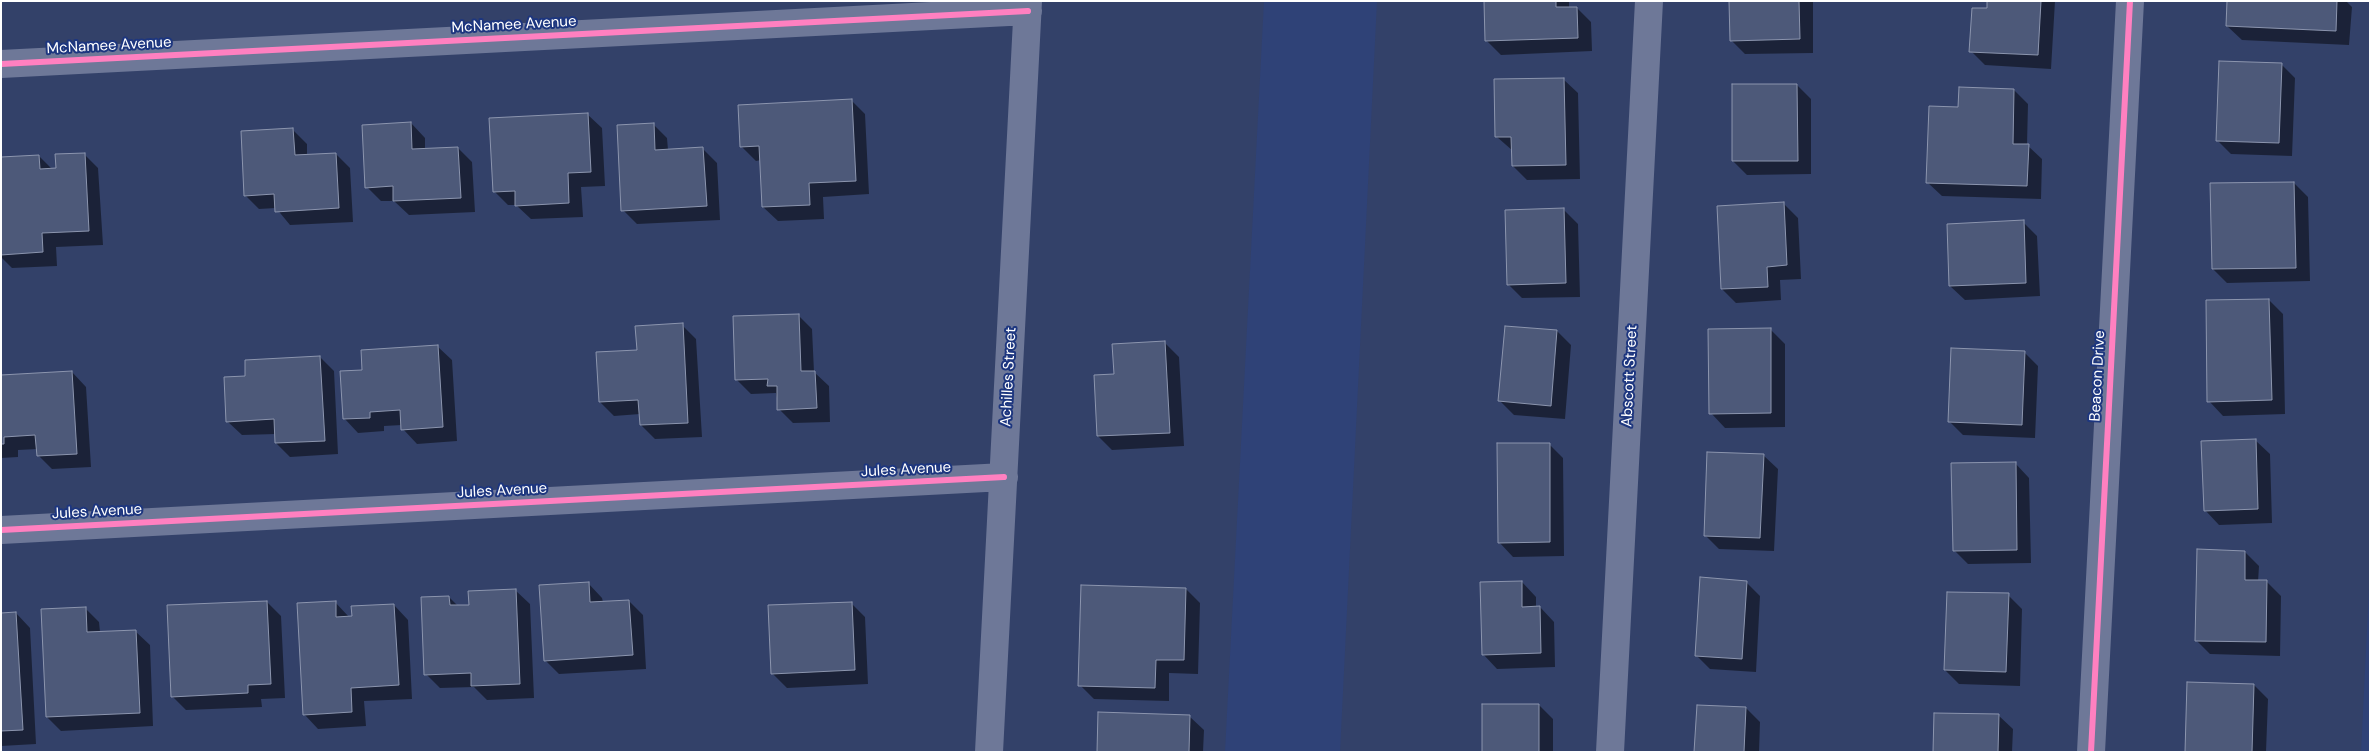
<!DOCTYPE html>
<html>
<head>
<meta charset="utf-8">
<style>
  body { margin:0 }
  #map { position:relative; width:2371px; height:753px; overflow:hidden; background:#334169; font-family:"DM Sans",sans-serif }
  canvas { display:block }
  .frame { position:absolute; inset:0; border:2px solid #fff; pointer-events:none }
</style>
</head>
<body>
<div id="map">
<canvas width="2371" height="753"></canvas>
<div class="frame"></div>
</div>
<script>
const context = document.querySelector('canvas').getContext('2d');
context.lineJoin = 'round';
function fillPath(path, color) {
  context.fillStyle = color;
  context.fill(path, 'evenodd');
}
function shape(rows) {
  const path = new Path2D();
  for (const r of rows) {
    path.moveTo(r[0], r[1]);
    for (let i = 2; i < r.length; i += 2) path.lineTo(r[i], r[i + 1]);
  }
  return path;
}
function trace(path, color, width, dash) {
  context.strokeStyle = color;
  context.lineWidth = width;
  context.lineCap = dash ? 'butt' : 'round';
  context.setLineDash(dash || []);
  context.stroke(path);
}
function label(font, color, halo, rows, align = 'center') {
  context.font = font + ' "DM Sans",sans-serif';
  context.lineWidth = 4;
  context.setLineDash([]);
  context.textBaseline = 'middle';
  context.strokeStyle = halo;
  context.fillStyle = color;
  for (const [text, x, y, turn = 0] of rows) {
    context.save();
    context.translate(x, y);
    context.rotate((+turn || 0) * Math.PI / 180);
    context.textAlign = isNaN(turn) ? turn : align;
    if (halo) context.strokeText(text, 0, 0);
    context.fillText(text, 0, 0);
    context.restore();
  }
}
fillPath(shape([
  [1264,1,1377,1,1340,752,1225,752],
  [2370,568,2370,752,2361,752]
]), '#2f4277');
fillPath(shape([
  [1485,1,1569,1,1569,8,1577,8,1591,22,1592,51,1501,55,1486,40],
  [1730,1,1813,1,1813,53,1745,54,1731,40],
  [1988,1,2055,1,2051,69,1985,65,1971,51,1988,10],
  [2229,1,2346,1,2352,7,2349,45,2242,40,2227,26],
  [2281,64,2295,78,2292,156,2231,154,2217,140],
  [1563,79,1578,93,1580,179,1527,180,1513,166,1513,151,1497,137],
  [1797,85,1811,99,1811,174,1747,175,1733,161],
  [2014,90,2028,104,2027,145,2042,159,2041,199,1942,196,1927,182],
  [851,100,865,114,869,194,823,197,824,219,778,221,763,207,761,160,756,161,742,147],
  [587,114,602,128,605,186,581,187,583,217,531,219,516,205,508,205,494,191],
  [411,123,425,138,425,150,458,148,472,162,475,212,409,215,394,201,381,201,367,187],
  [653,124,667,138,668,150,703,149,717,163,720,220,637,224,623,210],
  [293,130,307,144,307,156,336,154,350,168,353,222,290,225,276,208,259,209,245,195],
  [84,154,98,168,103,245,56,247,57,266,12,268,1,257,1,158,39,156,53,170],
  [2294,183,2308,197,2310,281,2227,283,2213,269],
  [1784,204,1798,218,1801,279,1780,280,1781,300,1736,303,1722,289],
  [1564,210,1578,224,1580,297,1522,298,1508,284],
  [2023,222,2037,236,2040,296,1965,300,1950,286],
  [2269,300,2283,314,2285,414,2223,416,2209,401],
  [798,315,812,329,814,372,829,386,830,422,793,423,779,409,776,393,751,394,737,380],
  [682,325,696,339,702,437,655,439,641,425,640,414,614,416,600,402,638,351],
  [1771,330,1785,344,1785,427,1725,428,1711,413],
  [1557,331,1571,345,1565,419,1514,415,1500,401],
  [1165,343,1179,357,1184,446,1112,450,1098,436,1115,375],
  [437,346,452,360,457,441,417,444,403,429,402,425,384,426,384,431,358,433,344,418,364,371],
  [2024,352,2038,366,2035,438,1963,435,1949,421],
  [320,357,334,371,338,454,290,457,276,443,276,434,242,435,227,421,247,377],
  [72,372,86,387,91,467,52,469,38,455,38,449,18,450,18,457,1,458,1,376],
  [2255,440,2270,454,2272,523,2219,525,2205,510],
  [1549,444,1563,458,1564,556,1513,557,1499,542],
  [1763,455,1778,469,1774,551,1719,549,1705,535],
  [2015,463,2029,478,2031,563,1968,564,1954,550],
  [2245,552,2259,566,2258,582,2267,582,2281,596,2280,656,2210,654,2196,640],
  [1522,582,1536,597,1536,608,1540,607,1554,622,1555,667,1497,669,1483,654],
  [1746,582,1760,596,1756,672,1710,669,1696,655],
  [588,583,602,598,603,602,629,601,643,615,646,669,559,674,545,660],
  [1186,589,1200,603,1198,674,1169,673,1169,701,1094,699,1080,685],
  [515,590,530,604,534,698,487,700,474,687,440,688,426,674,449,597,458,606,471,606],
  [2008,595,2022,609,2020,686,1959,684,1945,670],
  [267,602,281,616,285,698,261,699,262,707,186,710,172,696],
  [335,602,349,617,394,605,408,620,412,699,364,701,366,726,318,729,304,714],
  [851,603,865,617,868,684,787,688,773,674],
  [85,608,99,622,100,632,135,631,150,645,153,726,61,731,47,717],
  [16,613,30,628,36,744,1,746,1,614],
  [2254,685,2268,699,2266,752,2187,752],
  [1539,705,1553,719,1553,752,1484,752],
  [1746,708,1760,722,1759,752,1696,752],
  [1998,715,2013,729,2012,752,1934,752],
  [1189,716,1204,730,1203,752,1099,752]
]), '#0007');
const building = shape([
  [1484,1,1556,1,1556,7,1577,7,1578,38,1485,41,1484,1],
  [1729,1,1799,1,1800,39,1730,41,1729,1],
  [1987,1,2041,1,2038,55,1969,52,1972,8,1987,8,1987,1],
  [2227,1,2337,1,2336,31,2226,26,2227,1],
  [2219,61,2282,63,2279,143,2216,141,2219,61],
  [1564,78,1566,165,1512,166,1511,137,1495,137,1494,79,1564,78],
  [1732,84,1797,84,1798,161,1732,161,1732,84],
  [1959,87,2014,89,2013,144,2029,144,2027,186,1926,183,1929,106,1958,107,1959,87],
  [852,99,856,181,809,183,810,205,762,207,759,146,740,147,738,105,852,99],
  [588,113,591,172,568,173,569,203,515,206,515,191,493,192,489,118,588,113],
  [411,122,412,149,458,147,461,198,393,201,393,186,365,188,362,125,411,122],
  [654,123,655,150,703,147,707,206,621,211,617,125,654,123],
  [293,128,295,155,336,153,339,208,275,212,274,194,244,196,241,131,293,128],
  [85,153,89,231,42,233,43,252,1,255,1,157,39,155,40,169,56,168,55,154,85,153],
  [2294,182,2296,268,2212,269,2210,183,2294,182],
  [1784,202,1787,265,1767,267,1768,287,1721,289,1717,206,1784,202],
  [1564,208,1566,283,1507,285,1505,210,1564,208],
  [2024,220,2026,283,1949,286,1947,224,2024,220],
  [2269,299,2272,400,2207,402,2206,300,2269,299],
  [799,314,801,371,815,371,817,408,777,410,777,386,767,386,768,379,735,380,733,316,799,314],
  [683,323,688,423,640,425,638,400,599,402,596,352,637,350,635,326,683,323],
  [1505,326,1557,330,1551,406,1498,401,1505,326],
  [1771,328,1771,413,1709,414,1708,329,1771,328],
  [1165,341,1170,433,1097,436,1094,375,1114,374,1112,344,1165,341],
  [438,345,443,427,401,430,400,410,370,412,370,418,343,419,340,371,362,370,361,350,438,345],
  [1951,348,2025,351,2022,425,1948,422,1951,348],
  [320,356,325,441,275,443,274,419,226,422,224,377,245,376,245,360,320,356],
  [72,371,77,454,37,456,35,435,4,437,4,444,1,444,1,375,72,371],
  [2256,439,2258,509,2204,511,2201,441,2256,439],
  [1497,443,1550,443,1550,542,1498,543,1497,443],
  [1707,452,1764,454,1760,538,1704,536,1707,452],
  [2016,462,2017,550,1953,551,1951,463,2016,462],
  [2197,549,2245,551,2245,580,2267,580,2266,642,2195,641,2197,549],
  [1700,577,1747,581,1742,659,1695,656,1700,577],
  [1522,581,1522,607,1540,606,1541,653,1482,655,1480,582,1522,581],
  [589,582,590,602,629,600,633,655,544,661,539,585,589,582],
  [1081,585,1186,588,1184,660,1156,660,1155,688,1078,686,1081,585],
  [516,589,520,684,471,686,471,673,424,675,421,597,449,596,450,605,469,605,468,591,516,589],
  [1947,592,2009,593,2006,672,1944,670,1947,592],
  [267,601,271,684,248,685,248,693,171,697,167,605,267,601],
  [336,601,336,617,352,616,351,606,394,604,399,685,351,688,352,712,303,715,297,603,336,601],
  [852,602,855,670,771,674,768,605,852,602],
  [86,607,87,632,136,630,140,713,46,717,41,609,86,607],
  [16,612,23,730,1,731,1,613,16,612],
  [2187,682,2254,684,2252,752,2185,752,2187,682],
  [1482,704,1539,704,1539,752,1482,752,1482,704],
  [1697,705,1746,707,1744,752,1694,752,1697,705],
  [1098,712,1190,715,1189,752,1097,752,1098,712],
  [1934,713,1999,714,1998,752,1933,752,1934,713]
]);
fillPath(building, '#4d5979');
trace(building, '#8c95ae', 1);
trace(shape([
  [1,64,1028,11],
  [1,530,1004,477],
  [989,752,1028,1],
  [1610,752,1649,1],
  [2091,752,2130,1]
]), '#6e7898', 28);
trace(shape([
  [1,64,1028,11],
  [1,530,1004,477],
  [2091,752,2130,1]
]), '#ff80c0', 6);
label('15px', '#fff', '#1d367f', [
  ["McNamee Avenue",514,25,-3],
  ["McNamee Avenue",109,46,-3],
  ["Abscott Street",1630,376,-87],
  ["Beacon Drive",2098,376,-87],
  ["Achilles Street",1009,377,-87],
  ["Jules Avenue",906,470,-3],
  ["Jules Avenue",502,491,-3],
  ["Jules Avenue",97,512,-3]
]);
</script>
</body>
</html>
